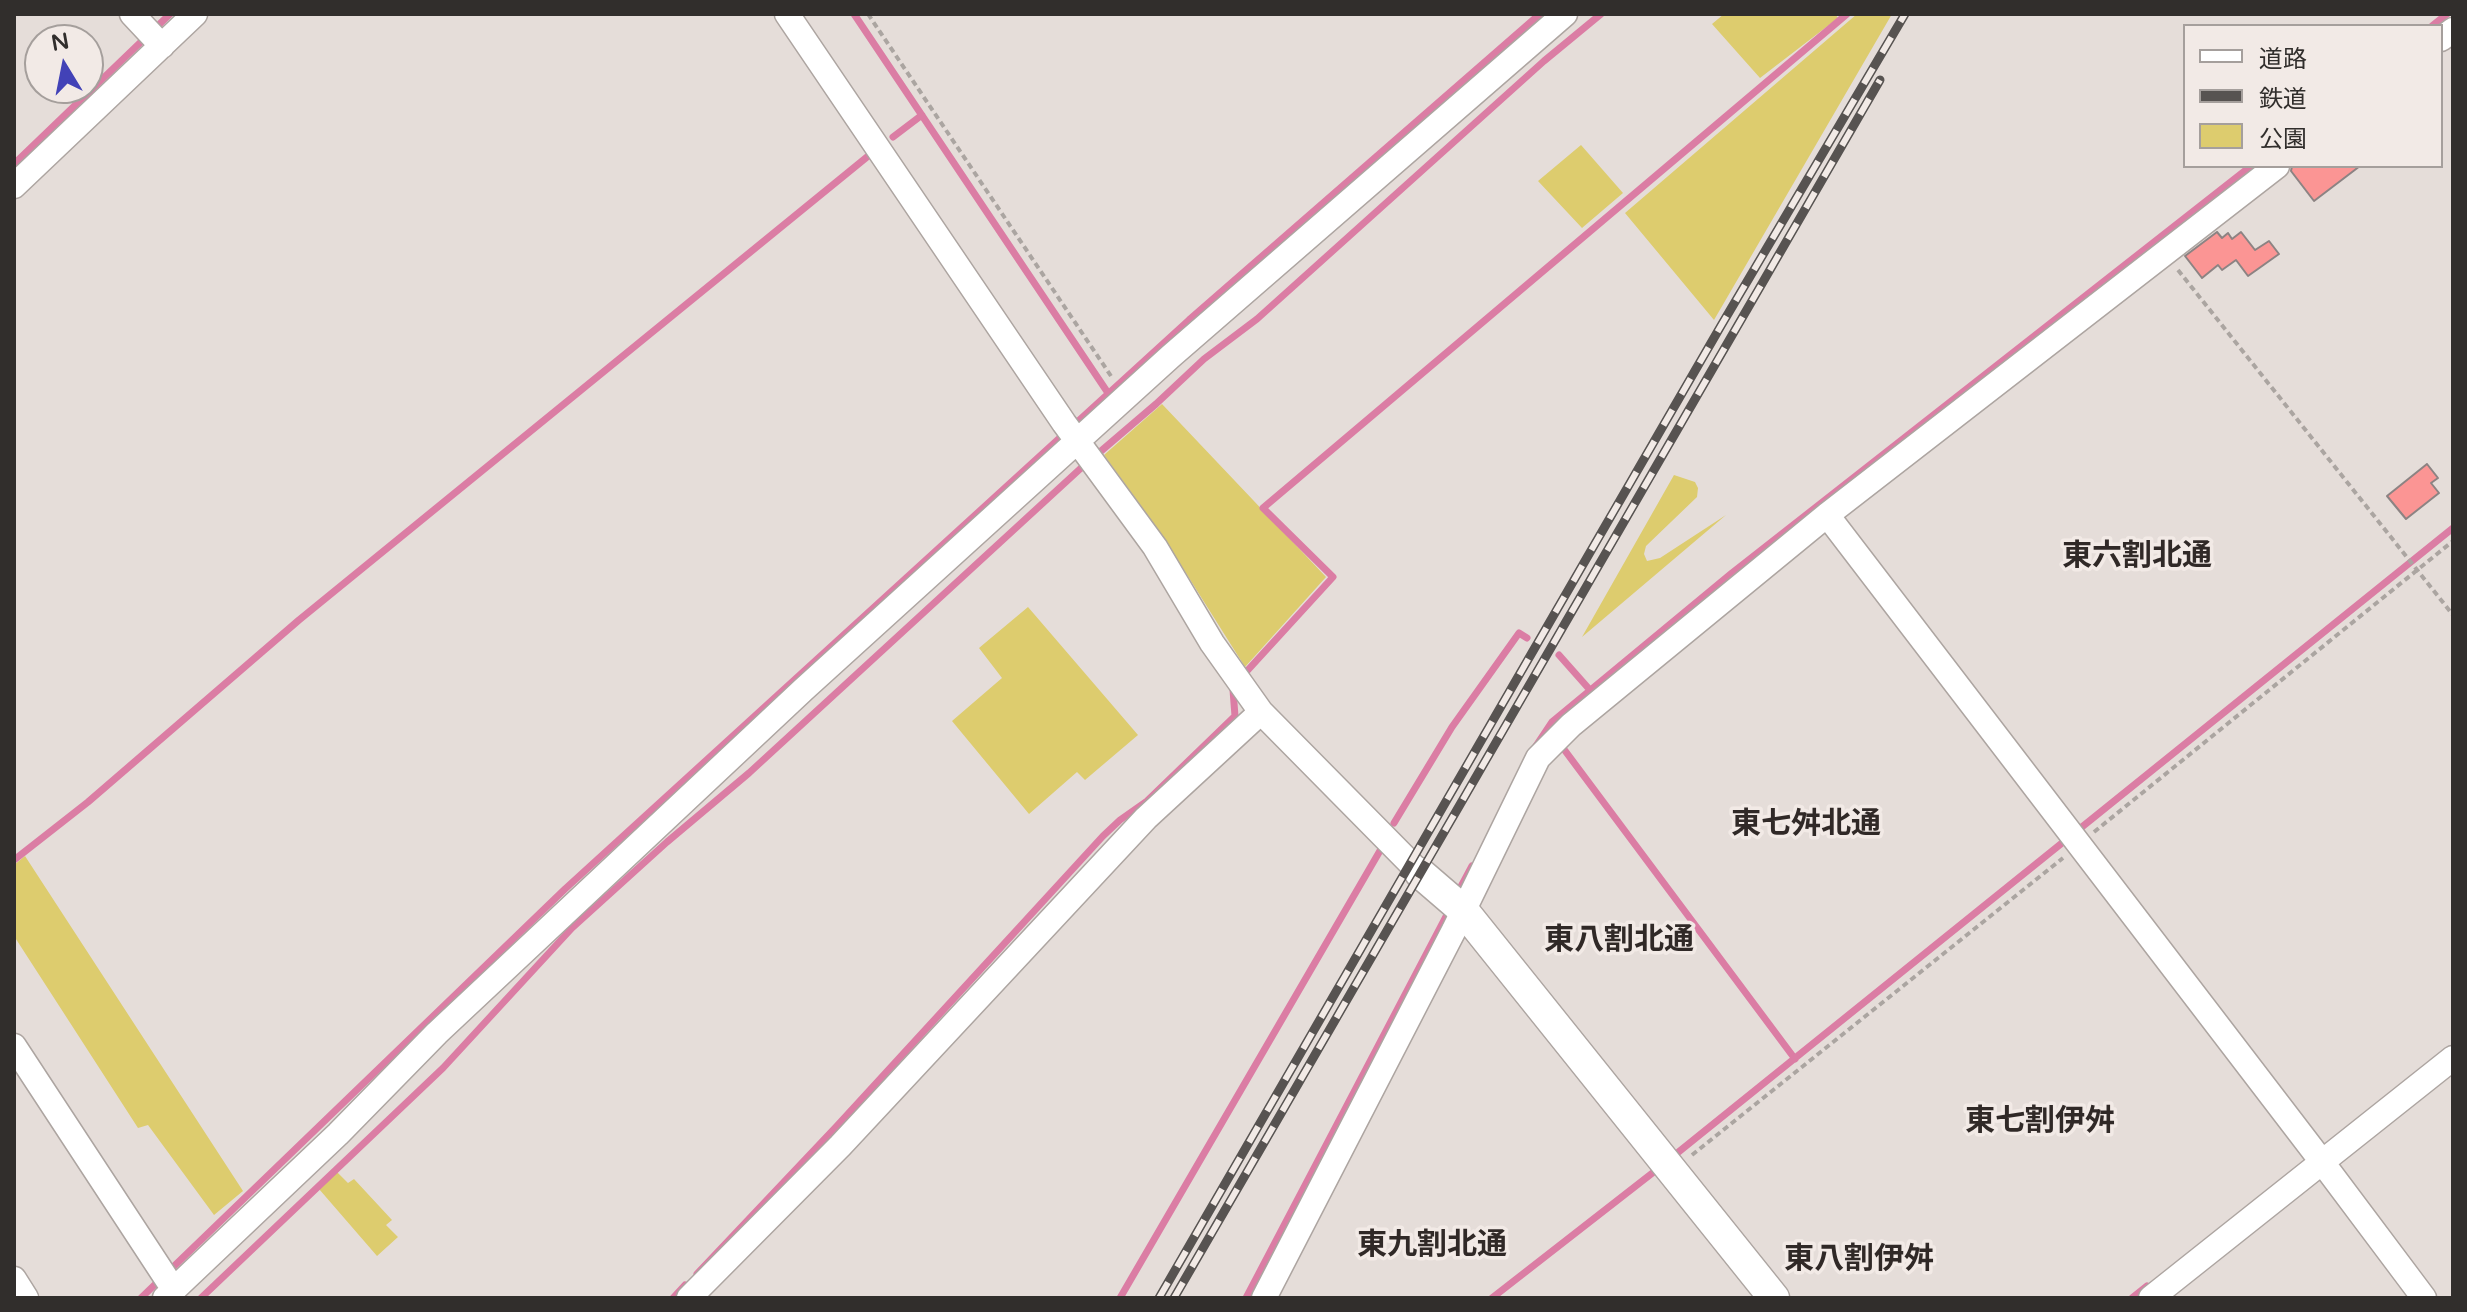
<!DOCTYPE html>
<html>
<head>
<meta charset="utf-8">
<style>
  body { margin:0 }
  #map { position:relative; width:2467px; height:1312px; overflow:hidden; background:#e5ddd9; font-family:"Varela Round","Noto Sans JP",sans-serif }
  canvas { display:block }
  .frame { position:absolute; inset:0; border:16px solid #312e2c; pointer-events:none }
  .legend { position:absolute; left:2183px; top:24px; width:260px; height:144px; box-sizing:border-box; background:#f2eae6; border:2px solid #a59f9c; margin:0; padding:10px 14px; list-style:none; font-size:24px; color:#312e2c }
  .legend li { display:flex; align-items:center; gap:16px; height:40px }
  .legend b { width:40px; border:2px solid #a59f9c }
  .north { position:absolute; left:24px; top:24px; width:80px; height:80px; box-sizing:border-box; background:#f2eae6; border:2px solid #a59f9c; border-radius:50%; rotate:350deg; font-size:22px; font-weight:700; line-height:32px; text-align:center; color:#312e2c }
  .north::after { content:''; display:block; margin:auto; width:28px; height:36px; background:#4242b7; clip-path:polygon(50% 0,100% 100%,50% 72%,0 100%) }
</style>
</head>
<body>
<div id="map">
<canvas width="2467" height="1312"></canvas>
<div class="frame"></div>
<ul class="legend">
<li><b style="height:10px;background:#fff"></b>道路</li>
<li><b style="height:10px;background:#575351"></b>鉄道</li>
<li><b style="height:22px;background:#ddcc6e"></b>公園</li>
</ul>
<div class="north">N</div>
</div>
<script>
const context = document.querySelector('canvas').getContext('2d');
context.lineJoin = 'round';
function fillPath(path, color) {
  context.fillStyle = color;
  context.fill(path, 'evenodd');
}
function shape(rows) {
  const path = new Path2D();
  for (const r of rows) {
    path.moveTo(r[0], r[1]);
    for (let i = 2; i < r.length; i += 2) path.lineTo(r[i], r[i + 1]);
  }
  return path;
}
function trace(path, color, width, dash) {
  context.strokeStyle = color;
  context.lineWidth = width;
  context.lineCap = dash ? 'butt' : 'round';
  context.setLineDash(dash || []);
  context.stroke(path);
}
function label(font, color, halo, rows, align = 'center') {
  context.font = font + ' "Varela Round","Noto Sans JP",sans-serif';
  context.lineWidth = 7;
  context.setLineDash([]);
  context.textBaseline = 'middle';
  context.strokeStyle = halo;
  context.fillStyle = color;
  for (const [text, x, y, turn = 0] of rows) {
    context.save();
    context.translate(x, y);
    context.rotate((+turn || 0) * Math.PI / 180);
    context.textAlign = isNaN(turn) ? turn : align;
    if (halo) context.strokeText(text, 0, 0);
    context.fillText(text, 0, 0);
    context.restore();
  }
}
fillPath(shape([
  [1724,14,1835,14,1838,18,1760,78,1712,24],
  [1857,14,1892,14,1714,320,1625,213],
  [1581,145,1623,193,1582,228,1538,181],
  [1162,404,1326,577,1245,667,1162,535,1104,455],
  [1674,475,1695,482,1698,488,1697,497,1646,546,1644,554,1647,561,1660,558,1726,515,1582,637],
  [1028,607,1138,735,1085,780,1077,772,1029,814,952,721,1002,678,979,648],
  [25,856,243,1191,214,1215,148,1125,138,1128,14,936,14,865],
  [337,1172,348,1183,354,1179,392,1220,386,1225,398,1237,377,1256,319,1189]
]), '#ddcc6e');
trace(shape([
  [854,14,1108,393],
  [2432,26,2447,14],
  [893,137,922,115],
  [14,164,170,14],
  [1559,655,1590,690],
  [1247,671,1333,577,1263,508,1847,14],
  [1536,746,1552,722,1732,573,2251,166],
  [1563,748,1795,1059],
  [1394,823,1452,727,1519,633,1527,638],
  [14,860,88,802,299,620,867,157],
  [1457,894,1472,866],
  [1676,1154,2453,528],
  [697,1274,837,1126,1103,836,1120,820,1147,801,1235,716,1233,690],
  [141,1298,565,889,1189,320,1540,14],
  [201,1298,443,1068,572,928,667,842,749,773,1080,469,1156,404,1204,359,1257,319,1544,61,1601,14],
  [673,1298,685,1285],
  [1120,1298,1381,849],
  [1246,1298,1450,909],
  [1492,1298,1655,1171],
  [2132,1298,2147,1286]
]), '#db7da4', 7);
const building = shape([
  [2292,166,2360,166,2314,201,2291,171,2292,166],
  [2217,232,2222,238,2228,233,2232,239,2241,232,2255,250,2269,241,2279,254,2248,276,2236,260,2222,270,2218,265,2202,278,2185,256,2217,232],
  [2427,464,2438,478,2431,483,2439,493,2406,519,2387,496,2427,464]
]);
fillPath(building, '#fb9594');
trace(building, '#8c8383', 2);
const minor = shape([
  [132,14,162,46],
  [787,14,1064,423,1155,547,1212,643,1261,712,1420,873],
  [2441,39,2453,30],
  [14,186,195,14],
  [1827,515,2313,1150,2424,1298],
  [14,1046,174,1290],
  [14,1279,26,1298],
  [165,1298,338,1134,437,1033,804,689,1171,356,1565,14],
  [689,1298,840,1146,1146,818,1261,712],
  [1264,1298,1454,930,1538,758,1571,725,1827,515,2277,166],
  [2151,1298,2453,1058]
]);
const tertiary = shape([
  [1420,873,1463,910,1774,1298]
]);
trace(minor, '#ada5a1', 27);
trace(tertiary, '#ada5a1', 33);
trace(shape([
  [868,14,1113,379],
  [2178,270,2453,615],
  [2094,832,2453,541],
  [1692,1155,2063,858]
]), '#aba5a1', 4, [6, 4]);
trace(minor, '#fff', 24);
trace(tertiary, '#fff', 30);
const rail = shape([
  [1159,1298,1722,324,1905,14],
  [1174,1298,1880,80]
]);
trace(rail, '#575351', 9);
trace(rail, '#f2eae6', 6, [18]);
label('bold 30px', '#302927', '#f2eae6', [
  ["東六割北通",2137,557],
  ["東七舛北通",1806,825],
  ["東八割北通",1619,941],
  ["東七割伊舛",2040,1122],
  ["東九割北通",1432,1246],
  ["東八割伊舛",1859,1260]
]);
</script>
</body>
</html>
